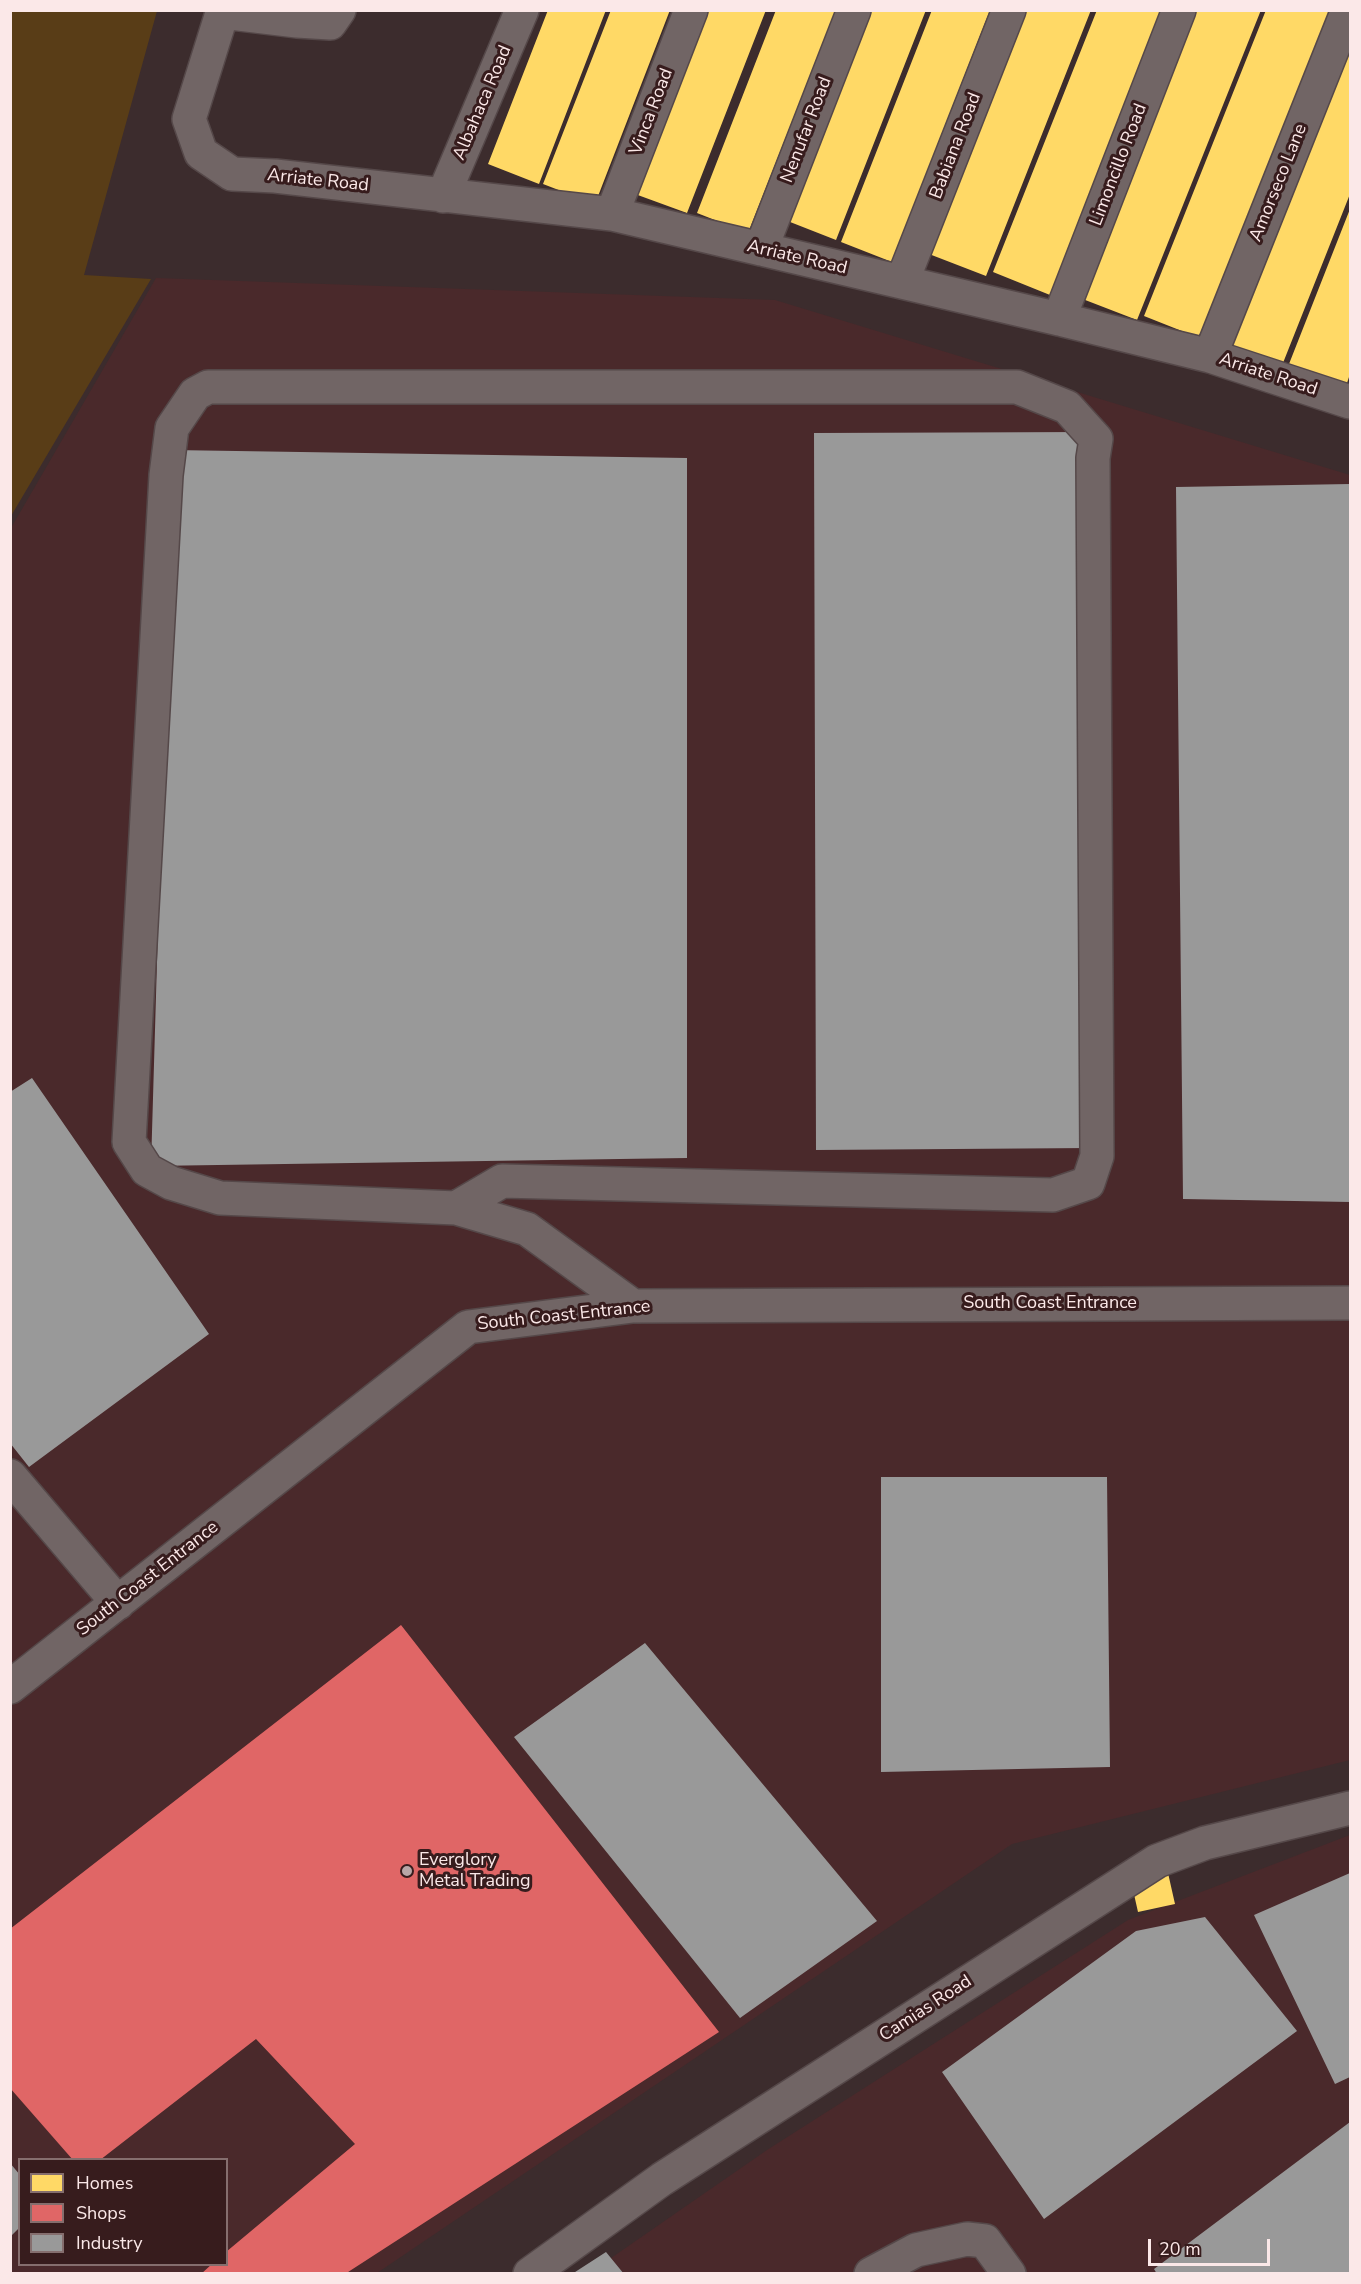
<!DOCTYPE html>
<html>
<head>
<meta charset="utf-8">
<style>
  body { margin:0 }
  #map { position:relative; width:1361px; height:2284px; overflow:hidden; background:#3c2c2d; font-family:"Nunito Sans",sans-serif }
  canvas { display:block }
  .frame { position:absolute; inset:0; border:12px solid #fbe8e8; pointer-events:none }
  .legend { position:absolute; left:18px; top:2158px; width:210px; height:108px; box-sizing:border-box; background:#371c1d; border:2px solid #856e6e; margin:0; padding:8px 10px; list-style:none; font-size:18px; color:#fbe8e8 }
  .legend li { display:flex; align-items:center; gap:12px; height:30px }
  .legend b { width:30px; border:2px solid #856e6e }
  .scale { position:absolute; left:1148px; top:2239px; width:122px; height:27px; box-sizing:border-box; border:3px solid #fbe8e8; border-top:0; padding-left:8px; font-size:18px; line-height:21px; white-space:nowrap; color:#fbe8e8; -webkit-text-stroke:4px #371c1d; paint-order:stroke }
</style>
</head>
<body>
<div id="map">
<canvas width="1361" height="2284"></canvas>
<div class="frame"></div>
<ul class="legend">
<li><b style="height:16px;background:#ffd966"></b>Homes</li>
<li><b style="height:16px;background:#e06666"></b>Shops</li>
<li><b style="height:16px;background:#999"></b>Industry</li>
</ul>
<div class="scale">20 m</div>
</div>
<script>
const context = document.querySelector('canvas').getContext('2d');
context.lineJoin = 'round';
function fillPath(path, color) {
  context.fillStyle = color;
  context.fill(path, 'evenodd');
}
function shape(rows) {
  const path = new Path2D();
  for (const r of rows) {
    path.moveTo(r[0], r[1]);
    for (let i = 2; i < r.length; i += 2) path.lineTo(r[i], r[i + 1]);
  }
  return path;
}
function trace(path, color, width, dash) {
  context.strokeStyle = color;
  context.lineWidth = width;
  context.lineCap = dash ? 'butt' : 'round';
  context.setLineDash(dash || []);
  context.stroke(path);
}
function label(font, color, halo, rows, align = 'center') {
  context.font = font + ' "Nunito Sans",sans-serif';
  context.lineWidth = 6;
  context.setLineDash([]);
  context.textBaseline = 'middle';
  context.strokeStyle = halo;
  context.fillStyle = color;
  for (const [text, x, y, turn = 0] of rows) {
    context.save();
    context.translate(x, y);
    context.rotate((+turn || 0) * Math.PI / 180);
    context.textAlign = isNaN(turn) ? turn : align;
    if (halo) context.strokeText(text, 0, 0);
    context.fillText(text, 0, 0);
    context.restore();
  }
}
fillPath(shape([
  [156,278,775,300,1350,475,1350,1760,1012,1844,377,2273,11,2274,11,528],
  [20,2160,226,2160,226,2264,20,2264],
  [1350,1835,1350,2273,588,2274,767,2150,1128,1920]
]), '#4a292b');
fillPath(shape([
  [11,10,157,11,84,275,151,279,11,516]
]), '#593d17');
fillPath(shape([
  [548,10,606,10,539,184,488,164],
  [611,10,670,10,595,204,543,184],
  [706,10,766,10,687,213,635,194],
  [776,10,836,10,748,233,697,213],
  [867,10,926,10,836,240,785,220],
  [932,10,990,10,892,262,841,242],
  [1025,10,1091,10,986,276,929,254],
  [1097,10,1163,10,1050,295,993,272],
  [1195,10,1261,10,1137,320,1080,298],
  [1266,10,1332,10,1202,339,1144,316],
  [1350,29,1350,194,1281,368,1225,346],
  [1350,209,1350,374,1346,386,1289,364],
  [1168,1873,1175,1904,1138,1912,1131,1881]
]), '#ffd966');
fillPath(shape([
  [401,1625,719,2032,345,2274,201,2274,212,2264,226,2264,226,2252,355,2144,256,2039,100,2160,73,2160,10,2088,10,1929]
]), '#e06666');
fillPath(shape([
  [1089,432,1091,1148,816,1150,814,433],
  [172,450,687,458,687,1158,151,1166],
  [1350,484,1350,1202,1183,1199,1176,487],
  [32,1078,209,1334,29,1467,10,1443,10,1092],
  [881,1477,1107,1477,1110,1767,881,1772],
  [645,1643,877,1921,740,2018,514,1737],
  [1350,1873,1350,2077,1335,2084,1254,1915],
  [1205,1917,1297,2031,1044,2219,942,2072,1136,1931],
  [1350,2122,1350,2274,1157,2274,1154,2269],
  [10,2163,20,2175,20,2227,10,2237],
  [606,2252,624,2274,572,2274]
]), '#999');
const minor = shape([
  [223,10,189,119,201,153,232,174,275,176,612,214,1059,319,1210,356,1350,402],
  [222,12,297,21,330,23,339,10],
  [443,196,522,10],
  [612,214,691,10],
  [761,249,854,10],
  [902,282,1009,10],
  [1059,319,1179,10],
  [1210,356,1348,10],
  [456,1208,502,1181,1053,1195,1088,1183,1097,1156,1093,458,1096,439,1067,407,1017,387,208,387,195,394,172,428,166,475,129,1142,147,1170,171,1183,220,1198,456,1208,527,1229,633,1306],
  [10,1476,118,1603],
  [10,1687,468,1327,633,1306,1350,1303],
  [530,2274,662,2179,1157,1861,1205,1843,1350,1808],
  [871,2274,916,2250,967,2239,985,2241,1009,2274]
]);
trace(minor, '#554849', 36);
trace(minor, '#716565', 33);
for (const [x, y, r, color] of [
  [407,1871,6,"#b8a6a7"]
]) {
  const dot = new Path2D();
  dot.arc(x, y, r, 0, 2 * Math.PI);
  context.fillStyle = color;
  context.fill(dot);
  trace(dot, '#371c1d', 2);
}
label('18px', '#fbe8e8', '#371c1d', [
  ["Albahaca Road",483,103,-67],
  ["Vinca Road",652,112,-69],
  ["Nenufar Road",807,130,-69],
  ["Babiana Road",956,146,-69],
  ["Limoncillo Road",1119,165,-69],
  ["Arriate Road",318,181,6],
  ["Amorseco Lane",1279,183,-68],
  ["Arriate Road",797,258,13],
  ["Arriate Road",1268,375,18],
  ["South Coast Entrance",1050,1304],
  ["South Coast Entrance",564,1316,-6],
  ["South Coast Entrance",148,1579,-38],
  ["Camias Road",926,2009,-33]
]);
label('18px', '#fbe8e8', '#371c1d', [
  ["Everglory",419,1861],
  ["Metal Trading",419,1882]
], 'left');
</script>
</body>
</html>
